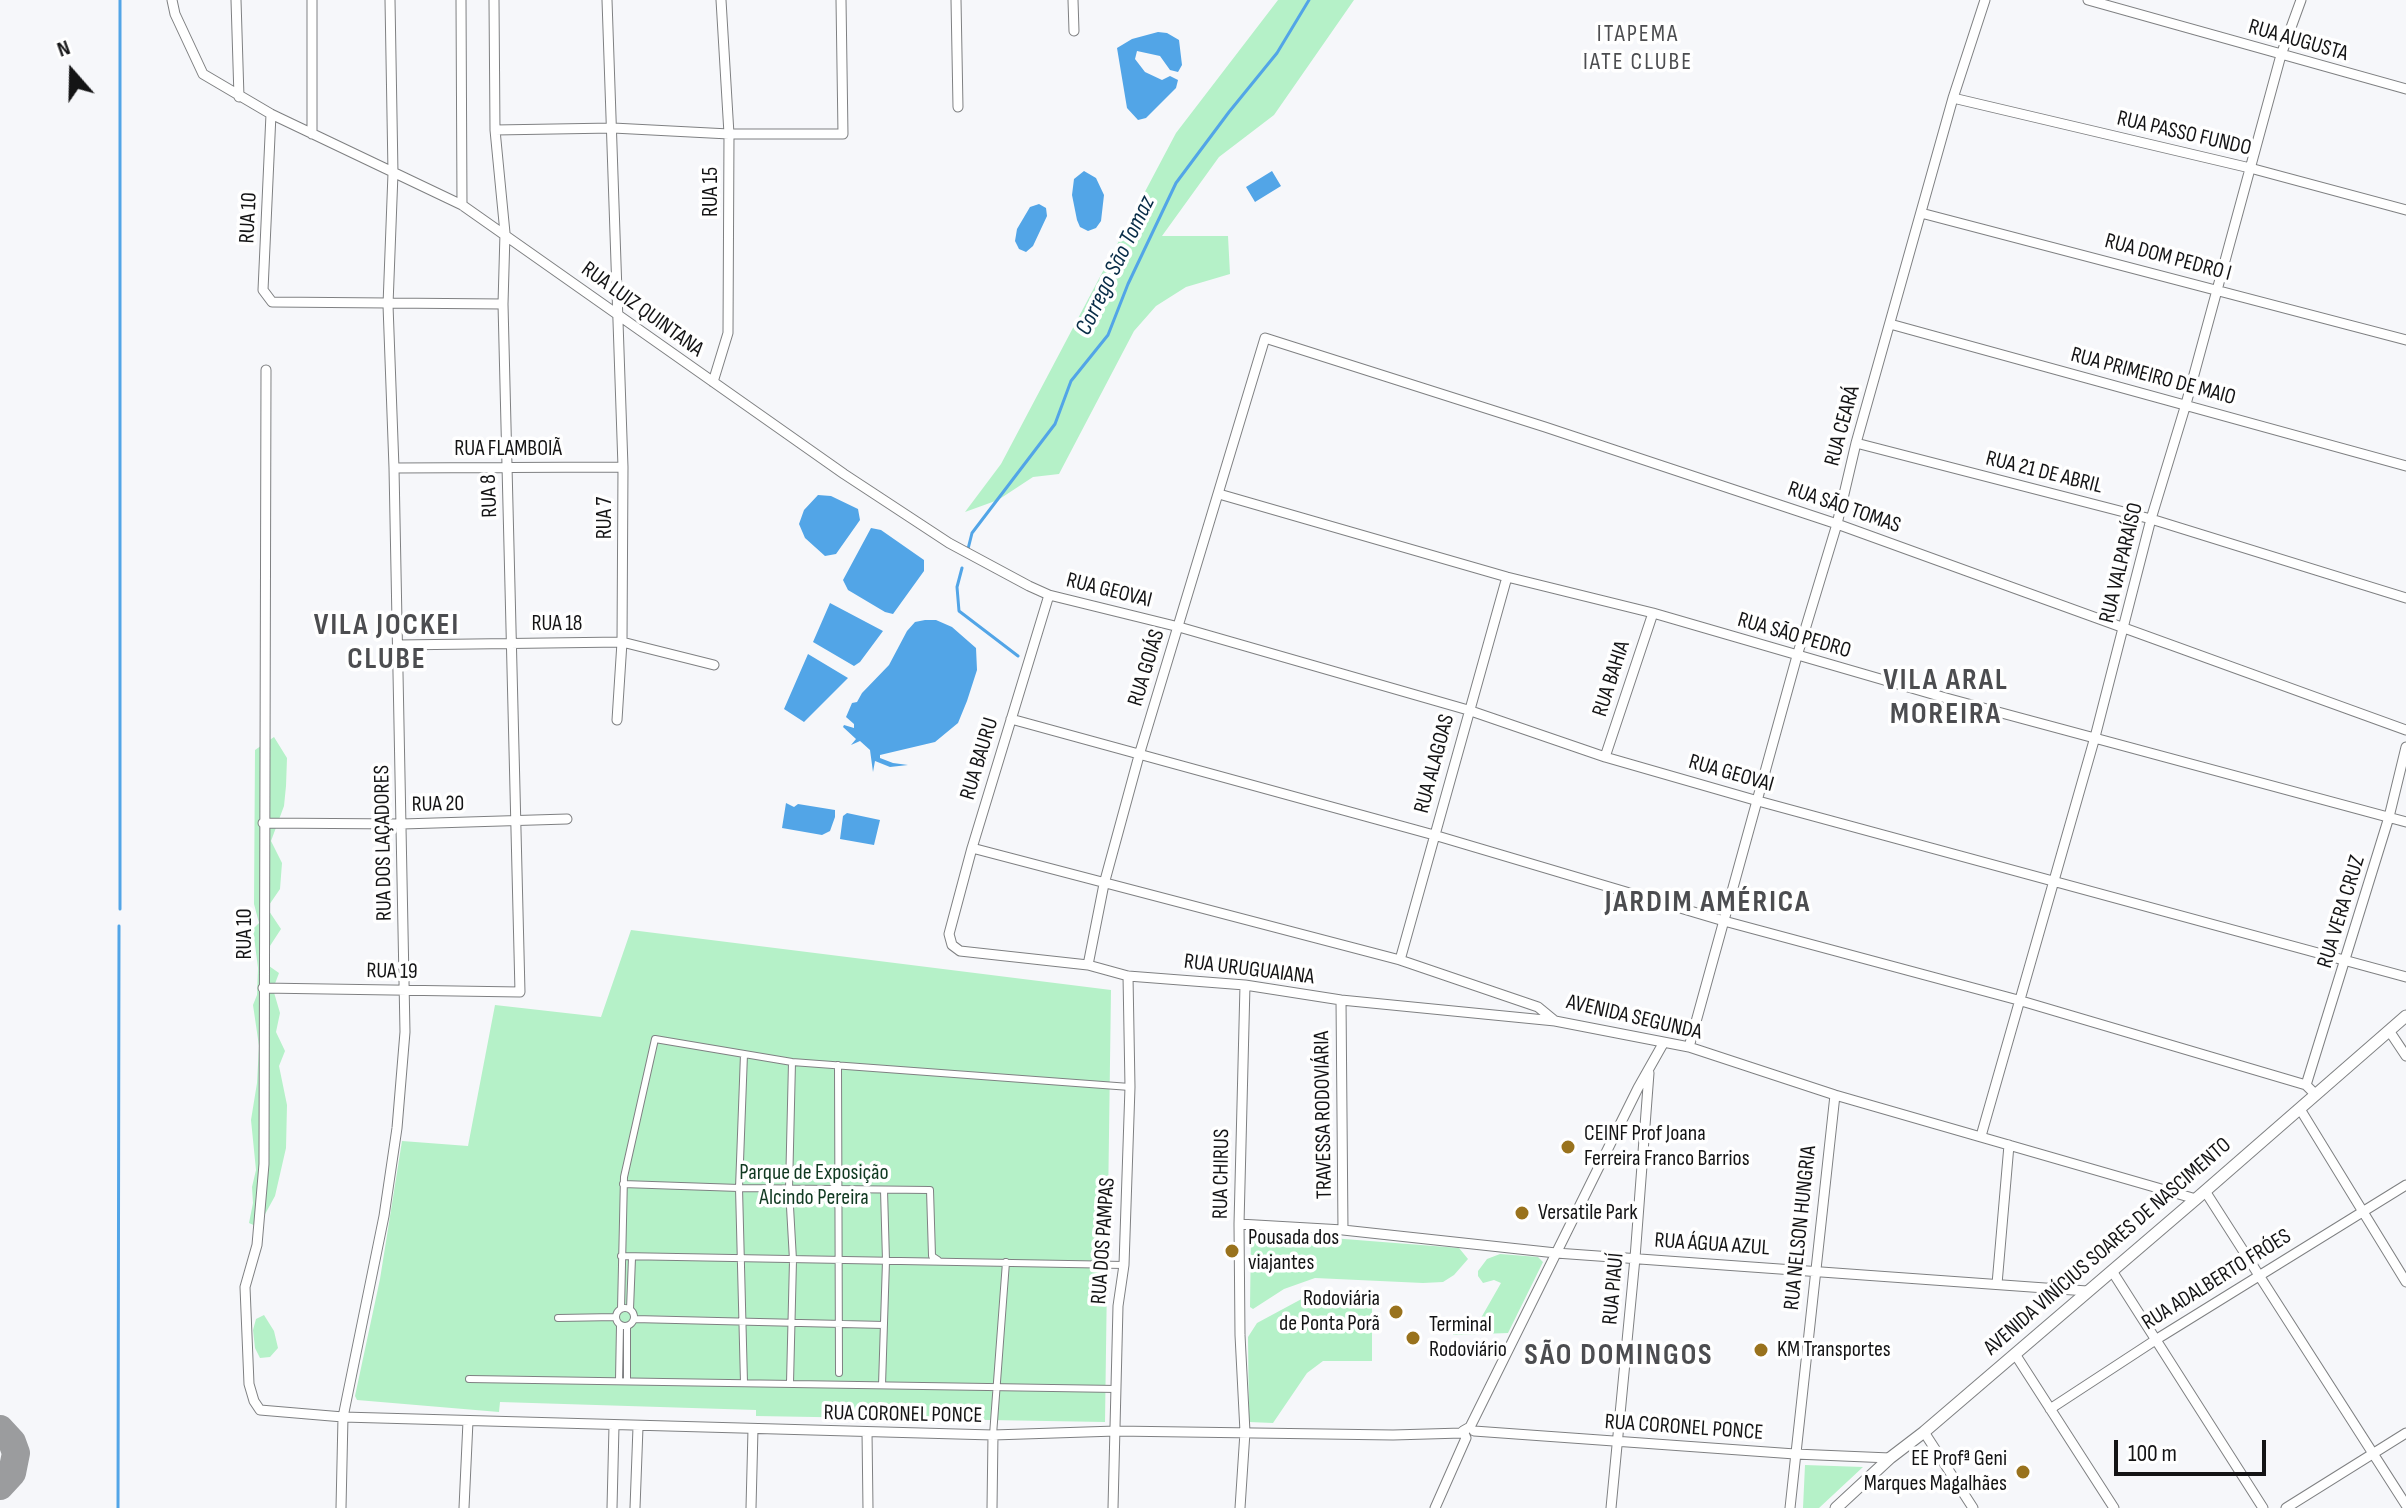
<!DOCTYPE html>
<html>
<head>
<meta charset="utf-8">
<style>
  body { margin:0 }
  #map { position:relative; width:2406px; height:1508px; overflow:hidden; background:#f6f7fa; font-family:"Sofia Sans Condensed",sans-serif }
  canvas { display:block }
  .north { position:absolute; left:32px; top:32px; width:80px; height:80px; -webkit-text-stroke:6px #fff; paint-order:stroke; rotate:340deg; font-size:22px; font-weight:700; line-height:32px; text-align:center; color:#141415 }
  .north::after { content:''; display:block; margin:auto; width:28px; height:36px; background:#141415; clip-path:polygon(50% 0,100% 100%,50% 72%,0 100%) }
  .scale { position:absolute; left:2114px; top:1440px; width:152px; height:36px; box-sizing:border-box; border:4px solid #141415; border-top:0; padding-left:10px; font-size:24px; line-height:28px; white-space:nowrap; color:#141415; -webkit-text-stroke:6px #fff; paint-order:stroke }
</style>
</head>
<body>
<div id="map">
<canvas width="2406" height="1508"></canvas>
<div class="north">N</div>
<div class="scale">100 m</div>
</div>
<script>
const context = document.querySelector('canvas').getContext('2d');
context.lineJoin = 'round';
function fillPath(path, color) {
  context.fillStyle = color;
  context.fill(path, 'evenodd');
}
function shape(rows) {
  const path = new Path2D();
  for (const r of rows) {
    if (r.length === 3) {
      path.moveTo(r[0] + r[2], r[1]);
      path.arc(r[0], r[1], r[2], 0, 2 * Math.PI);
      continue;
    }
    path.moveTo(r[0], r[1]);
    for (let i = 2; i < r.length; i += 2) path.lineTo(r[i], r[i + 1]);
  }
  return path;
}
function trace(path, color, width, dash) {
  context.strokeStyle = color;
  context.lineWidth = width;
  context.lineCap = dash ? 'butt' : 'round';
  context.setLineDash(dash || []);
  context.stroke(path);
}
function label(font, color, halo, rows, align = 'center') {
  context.font = font + ' "Sofia Sans Condensed",sans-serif';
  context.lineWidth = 7;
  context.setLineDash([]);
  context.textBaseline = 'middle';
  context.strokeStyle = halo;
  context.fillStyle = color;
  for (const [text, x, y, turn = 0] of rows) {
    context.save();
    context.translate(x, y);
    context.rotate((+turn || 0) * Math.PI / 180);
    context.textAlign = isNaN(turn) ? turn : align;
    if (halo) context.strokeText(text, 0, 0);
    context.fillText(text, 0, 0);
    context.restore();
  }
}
fillPath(shape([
  [1278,0,1354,0,1274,115,1219,157,1162,236,1228,236,1230,274,1186,287,1156,306,1134,331,1059,474,1033,477,998,500,965,512,1001,464,1176,133],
  [274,737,287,758,286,786,284,806,271,841,282,863,280,889,267,908,281,929,268,949,269,966,279,973,273,989,280,1013,276,1032,285,1051,279,1066,287,1105,286,1148,275,1196,258,1227,249,1223,253,1203,252,1187,256,1170,251,1120,257,1083,259,1046,253,1005,257,995,258,968,253,929,259,923,254,904,255,750],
  [631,930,1111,990,1105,1422,756,1416,756,1410,500,1402,499,1412,357,1400,355,1396,380,1279,402,1141,468,1146,495,1005,601,1017],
  [1255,1232,1459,1248,1468,1259,1454,1275,1443,1282,1423,1283,1315,1278,1284,1289,1253,1309,1250,1307,1251,1234],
  [1500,1254,1538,1257,1543,1262,1508,1333,1453,1335,1453,1319,1481,1318,1501,1283,1494,1280,1483,1283,1478,1276,1478,1271,1487,1259],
  [1357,1292,1372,1303,1372,1361,1323,1361,1307,1373,1273,1423,1249,1422,1248,1337,1257,1323,1309,1295],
  [264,1315,274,1331,278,1348,270,1357,260,1358,255,1348,253,1330,256,1319],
  [1805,1465,1863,1467,1819,1508,1803,1508]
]), '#b5f1c8');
fillPath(shape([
  [1158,32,1167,33,1179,40,1182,65,1178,72,1170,70,1160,56,1137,51,1135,59,1145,72,1162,80,1170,76,1178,80,1176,88,1146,118,1138,120,1127,108,1117,48,1132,39],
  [1084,171,1096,178,1104,195,1101,221,1096,228,1088,231,1080,227,1077,220,1072,195,1074,179],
  [1272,171,1281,186,1255,202,1246,187],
  [1039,204,1046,208,1047,216,1033,246,1026,252,1019,249,1015,241,1017,229,1030,207],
  [818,495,831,496,858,509,860,520,836,554,825,556,805,538,799,524,804,510],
  [871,528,881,530,924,560,924,571,893,614,885,612,848,590,843,580],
  [830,603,883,631,860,662,854,666,813,642],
  [925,620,936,620,952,627,976,648,977,670,967,701,958,723,935,742,880,755,880,758,893,763,908,765,890,767,875,761,873,772,870,750,860,741,851,745,856,739,843,727,844,725,854,728,854,724,846,717,852,703,857,702,862,693,889,665,907,631,915,622],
  [808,654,848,678,804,722,784,709],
  [786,803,794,807,798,804,835,810,835,817,830,831,822,835,782,828],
  [847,813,880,820,874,845,840,839,843,816]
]), '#52a5e7');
trace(shape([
  [968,549,972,533,1055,424,1071,381,1108,335,1128,284,1176,183,1229,112,1277,53,1309,0],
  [962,568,957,587,959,611,1018,656],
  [120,909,120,0],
  [118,1508,119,926]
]), '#52a5e7', 3);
trace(shape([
  [0,1429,12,1442,16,1453,12,1473,0,1486]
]), '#9b9c9e', 28);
const pedestrian = shape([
  [744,1054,739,1188,744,1383],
  [838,1065,839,1373],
  [623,1184,739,1188,930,1190,932,1256,938,1260],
  [621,1256,1124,1265],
  [625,1317,9],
  [621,1309,624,1177,655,1039,792,1062,1130,1087],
  [630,1309,632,1258],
  [558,1318,616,1317],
  [634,1319,884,1325],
  [627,1326,627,1381],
  [469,1379,1117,1389],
  [619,1380,620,1325],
  [790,1383,793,1260,789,1189,792,1062],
  [882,1385,886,1261,884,1190],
  [993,1435,1006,1262]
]);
const minor = shape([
  [172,0,175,14,203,74,271,114,462,205,844,474,949,543,1029,586,1049,595,1179,627,1468,710,1605,757,1758,801,2406,977],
  [236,0,239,97],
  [312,0,312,134],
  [461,0,462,205],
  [607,0,623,467,622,642,617,720],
  [956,0,958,107],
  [1073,0,1074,31],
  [2088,0,2406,89],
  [1953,98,2250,168,2406,210],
  [271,114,263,290,272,302,503,304],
  [495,130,613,128,729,134,843,134,841,0],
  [1921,213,2406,340],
  [1890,324,2406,466],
  [266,370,264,1164,257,1245,245,1287,249,1384,254,1401,260,1410,343,1417,993,1435,1116,1431,1393,1435,1462,1433],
  [713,382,728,333,729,134,721,0],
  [1856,443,2151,519,2406,598],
  [394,468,623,467],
  [1219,494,1507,577,1653,613,1946,698,2406,822],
  [1049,595,972,848,949,934,952,945,960,951,1088,965,1128,976,1245,985,1341,1000,1555,1021,1689,1047,1835,1095,2196,1199],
  [398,645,622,642,714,665],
  [1011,719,1434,835,1724,921,2018,1000,2306,1085,2315,1094],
  [1605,757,1653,613],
  [263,823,402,824,567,819],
  [972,848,1400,960,1538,1007,1555,1021],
  [1400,960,1507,577],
  [1088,965,1104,884,1140,752,1265,338,1545,427,1837,524,2406,730],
  [263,988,520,992,503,304,505,233,495,130,494,0],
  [1341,1000,1343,1230],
  [2390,1032,2406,1056],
  [1689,1047,1797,656,1837,524,1856,443,1953,98,1985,0],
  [2306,1085,2389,817,2406,747],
  [2300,1109,2406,1282],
  [1981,1136,2095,737,2151,519,2186,404,2281,55,2301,0],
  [2205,1191,2406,1505],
  [1239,1224,1343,1230,1556,1253,2087,1291],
  [2112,1271,2263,1508],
  [1997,1284,2009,1145],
  [2015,1354,2114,1508],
  [2050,1409,2157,1339,2406,1185],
  [1474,1431,1795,1454,1890,1458],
  [867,1432,868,1508],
  [1924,1432,1973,1508],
  [1466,1438,1463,1431,1470,1427,1475,1417,1638,1088,1664,1042],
  [341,1508,343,1417,384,1216,397,1128,405,1032,394,468,388,305,393,173,390,0],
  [464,1508,468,1421],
  [612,1508,614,1426],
  [635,1508,638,1427],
  [751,1508,753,1429],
  [992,1508,993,1435],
  [1113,1508,1118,1306,1124,1265,1130,1087,1128,976],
  [1240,1508,1245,1432,1240,1335,1239,1224,1245,985],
  [1435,1508,1466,1438],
  [1611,1508,1635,1258,1649,1073],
  [1790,1508,1835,1095],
  [2286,1508,2406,1433]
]);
const tertiary = shape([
  [1836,1508,1890,1458,1924,1432,2196,1199,2406,1016]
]);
trace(pedestrian, '#7f8082', 8);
trace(minor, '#7f8082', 11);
trace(tertiary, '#7f8082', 13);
trace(pedestrian, '#fff', 6);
trace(minor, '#fff', 9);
trace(tertiary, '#fff', 11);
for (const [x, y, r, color] of [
  [1568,1147,8,"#99721d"],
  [1522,1213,8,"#99721d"],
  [1232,1251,8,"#99721d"],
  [1396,1312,8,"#99721d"],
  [1413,1338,8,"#99721d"],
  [1761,1350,8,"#99721d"],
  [2023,1472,8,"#99721d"]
]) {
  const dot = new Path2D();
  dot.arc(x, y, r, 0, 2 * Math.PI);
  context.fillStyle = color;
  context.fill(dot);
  trace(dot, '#fff', 3);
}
label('22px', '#141415', '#fff', [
  ["RUA AUGUSTA",2298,41,16],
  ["RUA PASSO FUNDO",2184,134,13],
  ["RUA 15",711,192,-90],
  ["RUA 10",249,218,-87],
  ["RUA DOM PEDRO I",2168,258,15],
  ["RUA LUIZ QUINTANA",642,310,36],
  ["RUA PRIMEIRO DE MAIO",2153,377,15],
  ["RUA CEARÁ",1843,426,-75],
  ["RUA FLAMBOIÃ",508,449],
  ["RUA 21 DE ABRIL",2044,473,14],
  ["RUA 8",490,496,-92],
  ["RUA SÃO TOMAS",1844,508,19],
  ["RUA 7",605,518,-90],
  ["RUA VALPARAÍSO",2122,563,-76],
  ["RUA GEOVAI",1109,591,14],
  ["RUA 18",557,624],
  ["RUA SÃO PEDRO",1794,636,16],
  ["RUA GOIÁS",1147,668,-73],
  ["RUA BAHIA",1612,679,-72],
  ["RUA BAURU",980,759,-73],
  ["RUA ALAGOAS",1435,764,-75],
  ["RUA GEOVAI",1731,774,16],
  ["RUA 20",438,805,-1],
  ["RUA DOS LAÇADORES",384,843,-91],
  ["RUA VERA CRUZ",2342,912,-73],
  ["RUA 10",245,934,-90],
  ["RUA URUGUAIANA",1249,970,7],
  ["RUA 19",392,972,1],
  ["AVENIDA SEGUNDA",1634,1018,13],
  ["TRAVESSA RODOVIÁRIA",1324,1115,-91],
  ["RUA CHIRUS",1222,1174,-89],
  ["RUA NELSON HUNGRIA",1801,1228,-84],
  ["RUA DOS PAMPAS",1104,1241,-86],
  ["RUA ÁGUA AZUL",1712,1245,4],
  ["AVENIDA VINÍCIUS SOARES DE NASCIMENTO",2108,1247,-41],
  ["RUA ADALBERTO FRÓES",2217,1280,-32],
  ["RUA PIAUÍ",1614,1289,-85],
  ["RUA CORONEL PONCE",903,1415,1],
  ["RUA CORONEL PONCE",1684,1428,4]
]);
label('22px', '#141415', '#fff', [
  ["CEINF Prof Joana",1584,1134],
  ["Ferreira Franco Barrios",1584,1159],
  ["Versatile Park",1538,1213],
  ["Pousada dos",1248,1238],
  ["viajantes",1248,1263],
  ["Rodoviária",1380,1299,"right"],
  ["de Ponta Porã",1380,1324,"right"],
  ["Terminal",1429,1325],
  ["Rodoviário",1429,1350],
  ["KM Transportes",1777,1350],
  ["EE Profª Geni",2007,1459,"right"],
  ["Marques Magalhães",2007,1484,"right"]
], 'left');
label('22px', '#103921', '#fff', [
  ["Parque de Exposição",814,1173],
  ["Alcindo Pereira",814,1198]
]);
context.letterSpacing = '2px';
label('24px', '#4c4d50', '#fff', [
  ["ITAPEMA",1638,35],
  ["IATE CLUBE",1638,63]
]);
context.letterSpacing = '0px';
label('italic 24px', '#082c47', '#fff', [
  ["Corrego São Tomaz",1116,266,-64]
]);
context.letterSpacing = '2px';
label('bold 30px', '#4c4d50', '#fff', [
  ["VILA JOCKEI",387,626],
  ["CLUBE",387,660],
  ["VILA ARAL",1946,681],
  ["MOREIRA",1946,715],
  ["JARDIM AMÉRICA",1708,903],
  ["SÃO DOMINGOS",1619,1356]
]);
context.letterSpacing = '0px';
</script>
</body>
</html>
